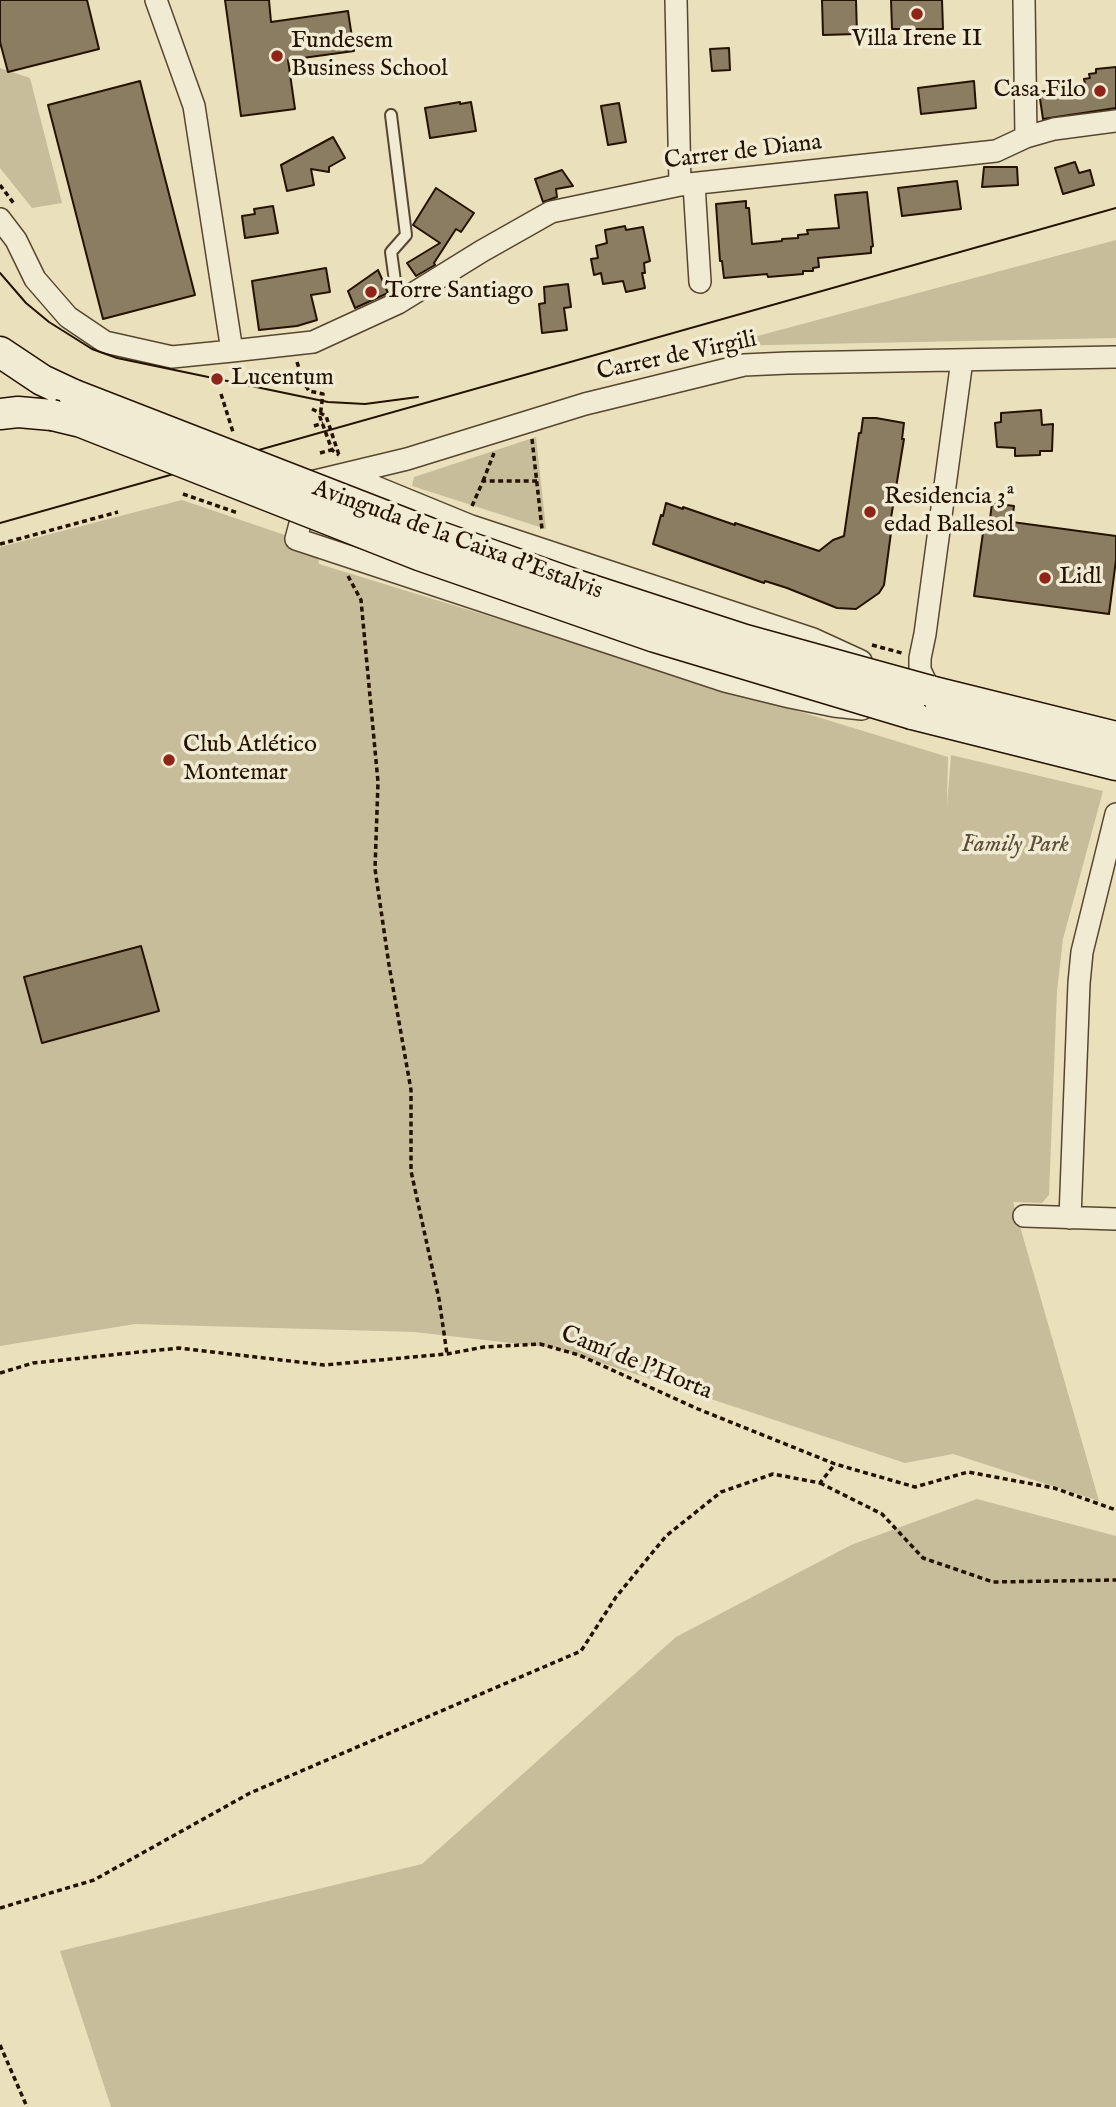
<!DOCTYPE html>
<html>
<head>
<meta charset="utf-8">
<style>
  body { margin:0 }
  canvas { display:block; background:#eae0bb }
</style>
</head>
<body>
<canvas width="1116" height="2107"></canvas>
<script>
const context = document.querySelector('canvas').getContext('2d');
context.lineJoin = 'round';
function fillPath(path, color) {
  context.fillStyle = color;
  context.fill(path, 'evenodd');
}
function shape(rows) {
  const path = new Path2D();
  for (const r of rows) {
    path.moveTo(r[0], r[1]);
    for (let i = 2; i < r.length; i += 2) path.lineTo(r[i], r[i + 1]);
  }
  return path;
}
function trace(path, color, width, dash) {
  context.strokeStyle = color;
  context.lineWidth = width;
  context.lineCap = dash ? 'butt' : 'round';
  context.setLineDash(dash || []);
  context.stroke(path);
}
function label(font, color, halo, rows, align = 'center') {
  context.font = font + ' "IM FELL English",serif';
  context.lineWidth = 7;
  context.setLineDash([]);
  context.textBaseline = 'middle';
  context.strokeStyle = halo;
  context.fillStyle = color;
  for (const [text, x, y, turn = 0] of rows) {
    context.save();
    context.translate(x, y);
    context.rotate((+turn || 0) * Math.PI / 180);
    context.textAlign = isNaN(turn) ? turn : align;
    if (halo) context.strokeText(text, 0, 0);
    context.fillText(text, 0, 0);
    context.restore();
  }
}
fillPath(shape([
  [0,68,30,78,62,203,32,208,0,168],
  [1116,240,1116,338,720,346],
  [536,437,546,529,412,486,414,477],
  [182,500,317,546,319,564,948,757,947,806,951,755,1103,791,1063,939,1057,991,1049,1195,1042,1203,1013,1202,1099,1501,953,1454,905,1463,556,1348,414,1332,135,1324,0,1346,0,547],
  [977,1499,1116,1536,1116,2107,111,2107,60,1951,422,1864,676,1637,851,1545]
]), '#c8bd9b');
const building = shape([
  [0,0,87,0,99,49,8,72,0,42,0,0],
  [225,0,269,0,271,22,348,11,354,51,288,60,295,109,241,116,225,0],
  [822,0,856,0,857,34,823,35,822,0],
  [891,0,942,0,943,29,892,29,891,0],
  [729,48,730,70,712,71,710,49,729,48],
  [1116,67,1116,108,1043,119,1039,92,1085,84,1084,79,1090,78,1089,74,1096,73,1096,69,1116,67],
  [140,81,195,295,103,319,48,105,140,81],
  [974,81,976,108,921,114,918,88,974,81],
  [460,102,460,104,471,102,476,131,430,138,425,108,460,102],
  [619,103,626,142,608,145,601,106,619,103],
  [333,137,345,158,329,167,329,172,311,169,314,185,287,191,281,165,333,137],
  [1075,162,1079,173,1090,170,1094,185,1063,194,1055,168,1075,162],
  [984,167,1017,167,1018,185,982,187,984,167],
  [562,170,573,186,556,189,557,197,543,202,535,179,562,170],
  [957,181,961,209,902,216,898,188,957,181],
  [436,188,474,213,461,232,456,229,434,263,435,265,416,276,407,263,440,243,413,225,436,188],
  [867,192,873,246,871,247,871,253,818,258,819,267,813,268,813,271,803,271,803,274,768,277,767,274,724,278,722,261,720,261,716,204,746,201,746,208,749,208,752,244,782,241,782,239,798,238,798,235,808,234,807,230,839,228,835,195,867,192],
  [273,206,278,233,245,238,242,216,255,214,254,209,273,206],
  [625,226,626,230,643,227,650,261,644,263,645,273,642,273,645,288,626,292,623,281,603,284,601,273,594,275,591,259,598,258,596,246,607,243,605,230,625,226],
  [326,268,330,292,311,295,317,320,297,326,259,330,252,281,326,268],
  [378,270,388,293,355,308,348,291,378,270],
  [568,284,571,307,564,308,567,330,542,333,539,304,545,303,544,287,568,284],
  [1041,410,1042,425,1053,424,1052,451,1040,451,1040,455,1015,456,1015,448,997,447,995,423,1001,422,1001,413,1041,410],
  [863,418,876,418,904,423,902,439,904,439,890,524,892,525,884,585,879,593,856,609,837,608,787,588,765,581,764,583,653,544,661,515,663,516,666,503,683,509,683,507,735,525,735,523,819,551,833,540,844,536,859,433,861,433,863,418],
  [992,503,1014,506,1012,522,1116,536,1116,560,1109,614,974,596,985,519,990,519,992,503],
  [141,946,159,1011,42,1043,24,977,141,946]
]);
fillPath(building, '#8b7d61');
trace(building, '#241200', 2);
const service = shape([
  [391,115,406,235,391,252,398,303]
]);
const minor = shape([
  [156,0,194,106,232,351],
  [676,0,680,185],
  [1024,0,1026,137],
  [694,184,700,282],
  [0,219,16,240,35,279,68,317,105,342,172,357,232,351,313,342,398,303,482,251,551,212,680,185,996,151,1026,137,1054,129,1116,121],
  [344,474,471,526,813,639,861,661],
  [930,691,920,670,920,658,925,634,962,360],
  [862,709,834,706,790,697,725,681,296,539,311,482,407,459,585,404,744,365,788,363,1116,357],
  [1024,1216,1116,1219],
  [1070,1218,1079,983,1082,952,1116,814]
]);
const secondary = shape([
  [0,352,42,380,74,395],
  [0,414,18,412,52,415],
  [930,691,1116,737],
  [912,714,1116,765]
]);
trace(service, '#56462f', 14);
trace(minor, '#56462f', 24);
trace(secondary, '#241200', 33);
trace(shape([
  [0,185,15,205],
  [297,362,303,381,309,391,323,394,320,417,332,450,339,455],
  [221,394,233,432],
  [312,409,326,416,339,455],
  [314,426,323,423],
  [532,439,542,529],
  [320,453,331,450],
  [483,481,494,453],
  [183,494,238,513],
  [472,506,483,481,537,481],
  [0,544,118,512],
  [348,576,361,600,378,782,375,869,389,965,411,1090,411,1171,439,1299,447,1354],
  [872,645,902,653],
  [0,1373,33,1363,179,1348,324,1365,447,1354,484,1347,540,1344,579,1355,698,1409,835,1464,915,1487,968,1472,1054,1488,1116,1510],
  [820,1483,882,1514,923,1558,993,1582,1116,1580],
  [0,1908,94,1880,250,1793,581,1651,616,1597,666,1536,721,1492,773,1474,820,1483,835,1464],
  [0,2045,27,2107]
]), '#241200', 3.5, [5, 3.5]);
trace(service, '#f1ebd3', 10);
trace(minor, '#f1ebd3', 21);
trace(secondary, '#f1ebd3', 30);
trace(shape([
  [0,273,26,303,49,322,92,349,117,358,328,402,365,404,418,397],
  [0,523,1116,208]
]), '#241200', 2);
const secondaryBridge = shape([
  [74,395,429,533,576,585,745,640,930,691],
  [52,415,81,422,419,555,655,637,912,714]
]);
trace(secondaryBridge, '#241200', 33, []);
trace(secondaryBridge, '#f1ebd3', 30);
for (const [x, y, r, color] of [
  [917,14,7,"#8f2418"],
  [277,56,7,"#8f2418"],
  [1100,91,7,"#8f2418"],
  [371,292,7,"#8f2418"],
  [217,379,7,"#8f2418"],
  [870,512,7,"#8f2418"],
  [1045,578,7,"#8f2418"],
  [169,760,7,"#8f2418"]
]) {
  const dot = new Path2D();
  dot.arc(x, y, r, 0, 2 * Math.PI);
  context.fillStyle = color;
  context.fill(dot);
  trace(dot, '#f1ebd3', 2.5);
}
label('24px', '#241200', '#f1ebd3', [
  ["Villa Irene II",917,40,"center"],
  ["Fundesem",291,42],
  ["Business School",291,70],
  ["Casa Filo",1086,91,"right"],
  ["Torre Santiago",385,292],
  ["Lucentum",231,379],
  ["Residencia 3ª",884,498],
  ["edad Ballesol",884,526],
  ["Lidl",1059,578],
  ["Club Atlético",183,746],
  ["Montemar",183,774]
], 'left');
label('24px', '#241200', '#f1ebd3', [
  ["Carrer de Diana",743,153,-7],
  ["Carrer de Virgili",677,357,-12],
  ["Avinguda de la Caixa d'Estalvis",457,541,20],
  ["Camí de l'Horta",636,1364,22]
]);
label('italic 24px', '#5d4e36', '#f1ebd3', [
  ["Family Park",1015,846]
]);
</script>
</body>
</html>
